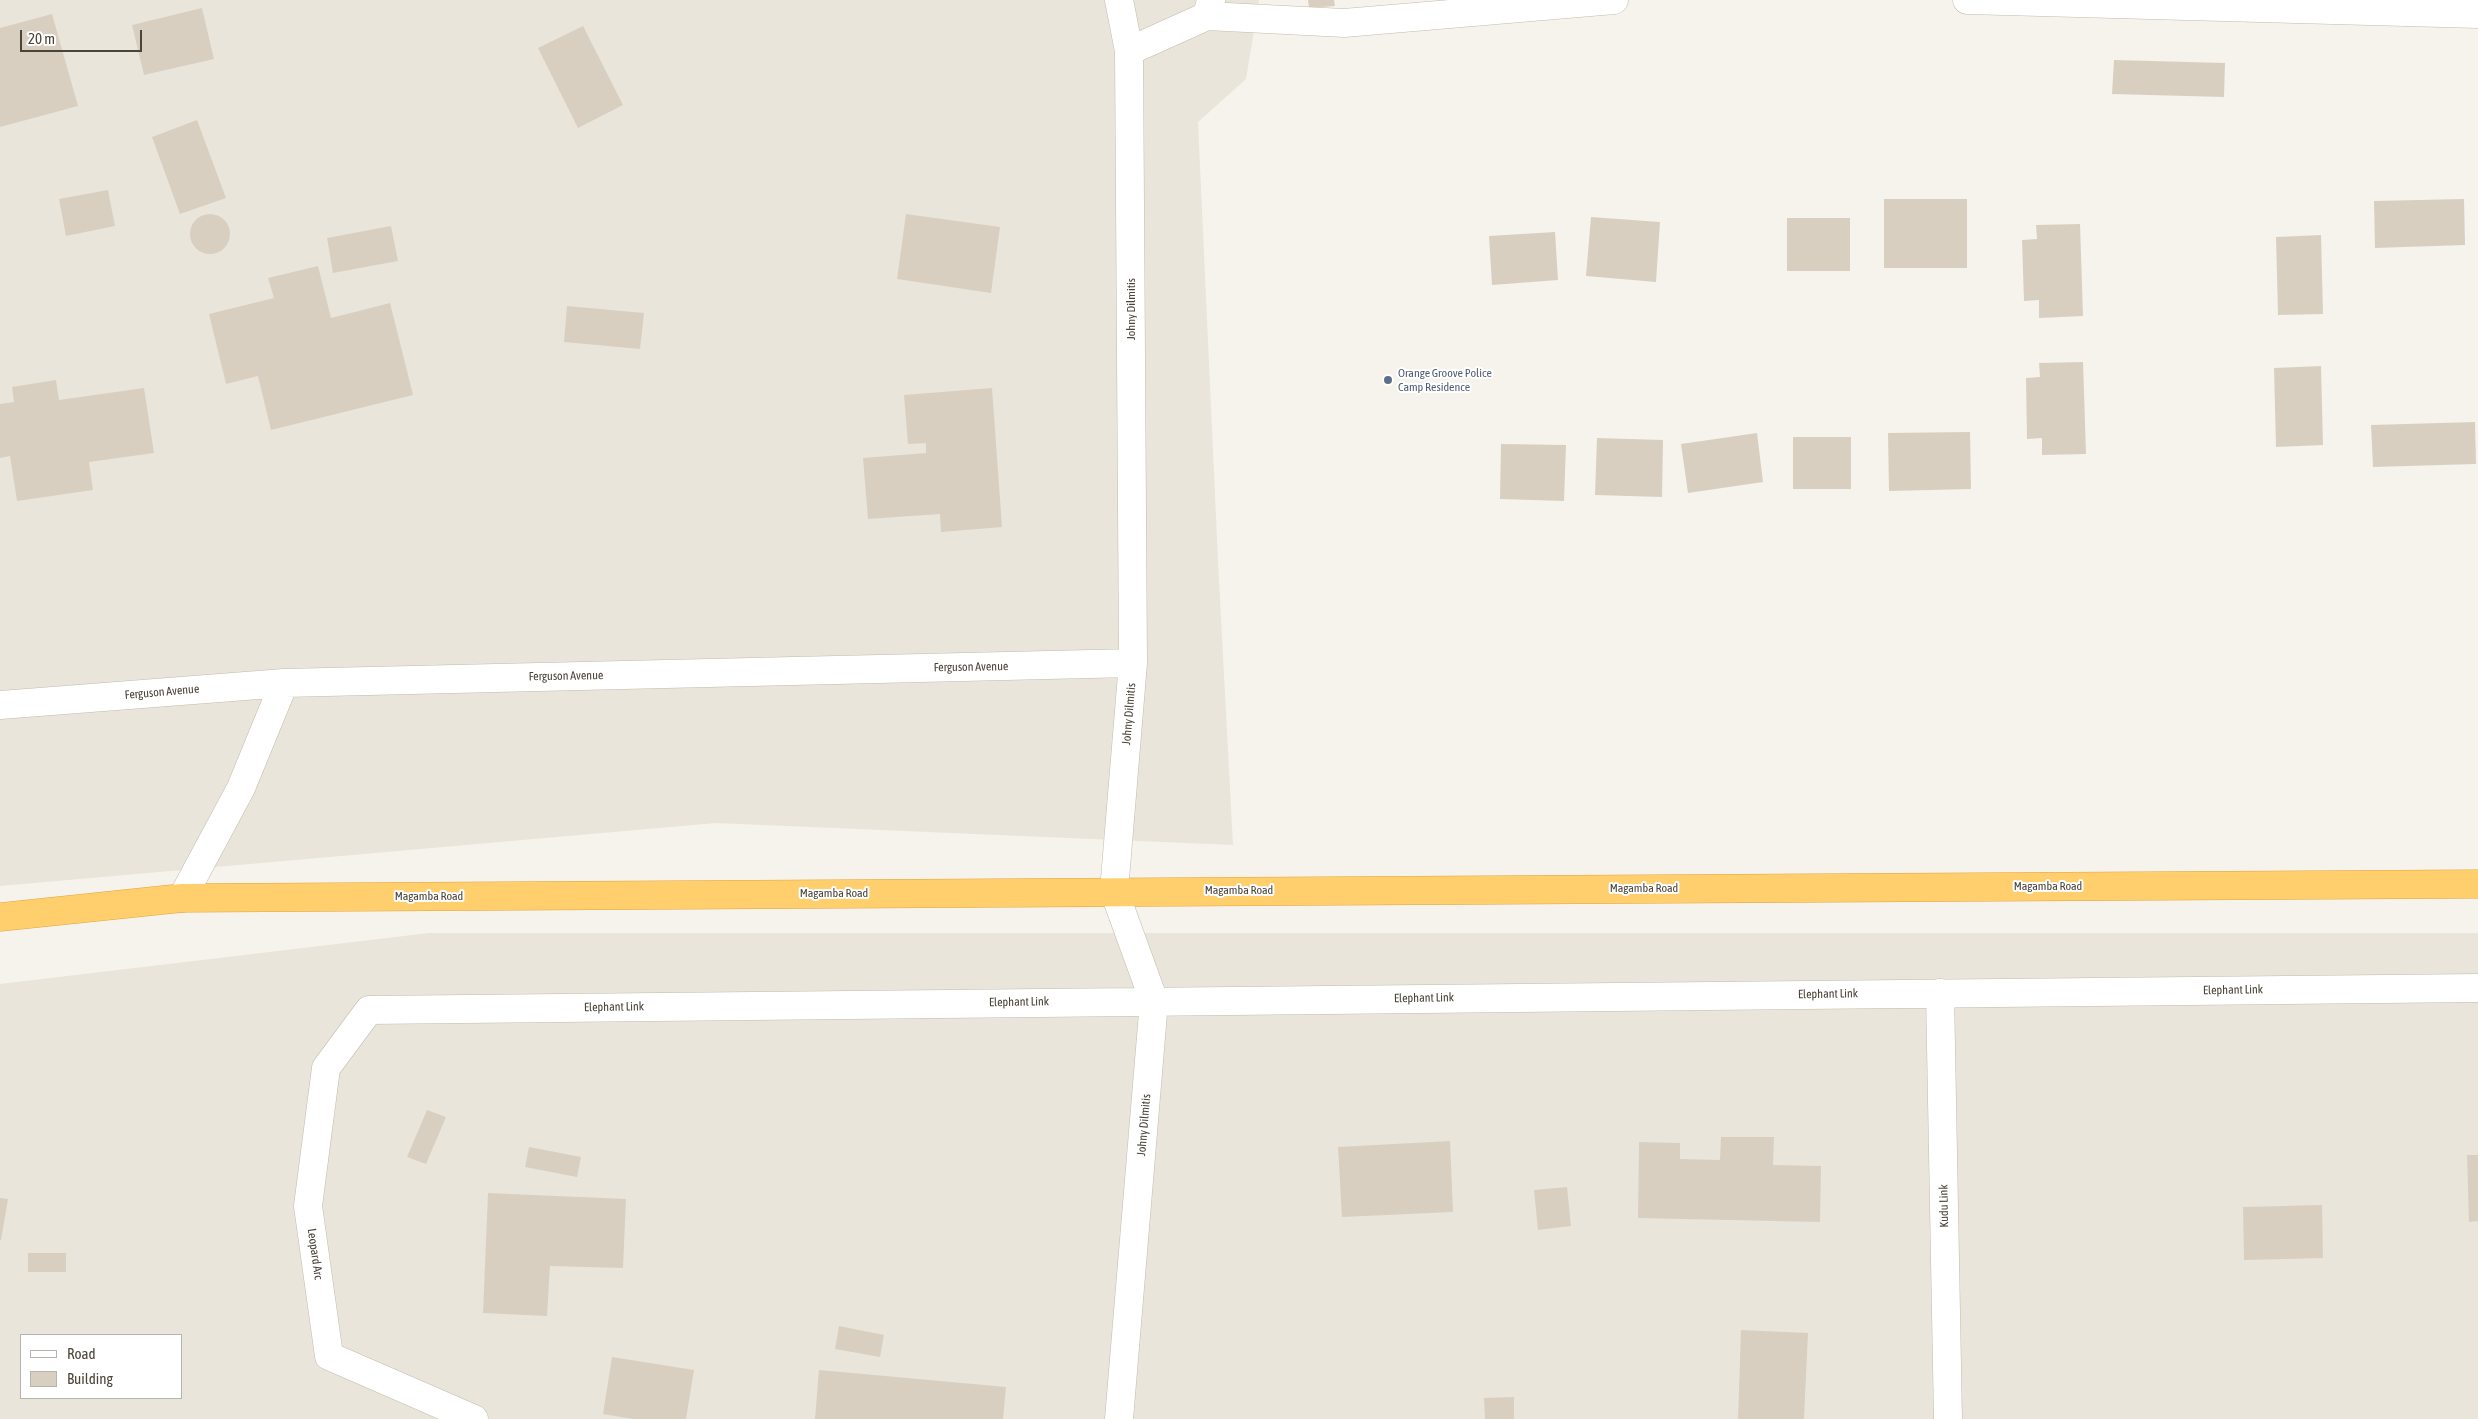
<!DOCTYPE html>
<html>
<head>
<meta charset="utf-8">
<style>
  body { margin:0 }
  #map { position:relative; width:2478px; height:1419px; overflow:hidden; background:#f6f3ec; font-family:"Asap Condensed",sans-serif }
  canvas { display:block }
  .legend { position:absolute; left:20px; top:1334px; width:162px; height:65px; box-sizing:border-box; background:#fff; border:1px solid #b7b4b0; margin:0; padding:6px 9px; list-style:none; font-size:15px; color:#4b4439 }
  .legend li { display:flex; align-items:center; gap:10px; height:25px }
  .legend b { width:25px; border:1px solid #b7b4b0 }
  .scale { position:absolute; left:20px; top:30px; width:122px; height:22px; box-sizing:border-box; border:2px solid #4b4439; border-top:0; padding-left:6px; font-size:15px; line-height:18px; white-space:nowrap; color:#4b4439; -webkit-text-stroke:4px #fff; paint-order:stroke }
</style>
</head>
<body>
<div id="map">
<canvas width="2478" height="1419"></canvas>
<ul class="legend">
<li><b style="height:6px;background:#fff"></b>Road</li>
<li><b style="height:14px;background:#d8cfc1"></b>Building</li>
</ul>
<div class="scale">20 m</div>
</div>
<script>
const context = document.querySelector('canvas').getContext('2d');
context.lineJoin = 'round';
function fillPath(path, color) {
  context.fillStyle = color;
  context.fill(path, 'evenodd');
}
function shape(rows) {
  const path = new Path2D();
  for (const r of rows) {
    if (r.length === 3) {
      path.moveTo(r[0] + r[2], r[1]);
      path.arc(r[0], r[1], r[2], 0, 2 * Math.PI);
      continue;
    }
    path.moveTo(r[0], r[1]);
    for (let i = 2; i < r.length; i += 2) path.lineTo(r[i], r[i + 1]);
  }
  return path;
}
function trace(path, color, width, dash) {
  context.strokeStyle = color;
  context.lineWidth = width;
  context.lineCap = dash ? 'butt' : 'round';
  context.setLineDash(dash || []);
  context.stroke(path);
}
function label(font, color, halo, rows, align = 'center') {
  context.font = font + ' "Asap Condensed",sans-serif';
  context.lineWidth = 4;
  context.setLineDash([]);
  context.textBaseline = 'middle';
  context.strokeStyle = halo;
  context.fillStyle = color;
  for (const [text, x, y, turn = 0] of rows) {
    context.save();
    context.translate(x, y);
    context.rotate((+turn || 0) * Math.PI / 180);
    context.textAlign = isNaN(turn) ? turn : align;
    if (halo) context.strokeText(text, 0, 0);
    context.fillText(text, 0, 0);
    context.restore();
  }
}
fillPath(shape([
  [0,0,1259,0,1246,79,1198,122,1218,561,1233,845,716,823,0,886],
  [429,933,2478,933,2478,1419,0,1419,0,984],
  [21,1335,181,1335,181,1398,21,1398]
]), '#eae5da');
fillPath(shape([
  [1308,0,1334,0,1335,6,1309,8],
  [202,8,214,59,144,75,132,25],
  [52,14,78,106,0,127,0,28],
  [583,26,623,105,578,128,538,48],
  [2114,60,2225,63,2224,97,2112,94],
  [197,120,226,198,180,214,152,137],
  [108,190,115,226,66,236,59,199],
  [1884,199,1967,199,1967,268,1884,268],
  [2464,199,2465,245,2375,248,2374,201],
  [906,214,1000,227,991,293,897,279],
  [210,234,20],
  [1591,217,1660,222,1656,282,1586,276],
  [1787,218,1850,218,1850,271,1787,271],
  [2080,224,2083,316,2039,318,2039,300,2024,301,2022,240,2037,239,2036,225],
  [391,226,398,261,333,273,327,238],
  [1555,232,1558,280,1492,285,1489,236],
  [2321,235,2323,314,2278,315,2276,237],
  [318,266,331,318,390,303,413,395,271,430,258,376,226,384,209,314,274,298,268,278],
  [567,306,644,313,640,349,564,342],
  [2083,362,2086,454,2042,455,2042,438,2027,439,2026,378,2040,377,2039,363],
  [2321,366,2323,445,2276,447,2274,368],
  [56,380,59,400,144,388,154,453,89,462,93,490,17,501,10,456,0,458,0,404,14,402,12,387],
  [992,388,1002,527,941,532,940,514,868,519,863,458,926,453,926,443,908,444,904,395],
  [2475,422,2476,464,2373,467,2371,425],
  [1970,432,1971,489,1889,491,1888,433],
  [1757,433,1763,482,1688,493,1681,444],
  [1793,437,1851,437,1851,489,1793,489],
  [1597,438,1663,440,1662,497,1595,495],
  [1501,444,1566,445,1564,501,1500,499],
  [427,1110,446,1117,426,1164,407,1157],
  [1721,1137,1774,1137,1773,1165,1821,1166,1820,1222,1638,1218,1639,1142,1680,1143,1680,1159,1720,1160],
  [1450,1141,1453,1212,1342,1217,1338,1147],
  [529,1147,581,1157,577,1177,525,1167],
  [2467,1155,2478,1155,2478,1221,2469,1222],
  [1567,1187,1571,1226,1538,1230,1534,1190],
  [488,1193,626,1199,623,1268,550,1266,547,1316,483,1313],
  [0,1198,8,1199,1,1240,0,1240],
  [2322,1205,2323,1258,2244,1260,2243,1207],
  [28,1253,66,1253,66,1272,28,1272],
  [839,1326,884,1335,880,1357,835,1349],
  [1741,1330,1808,1333,1804,1419,1738,1419],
  [612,1357,694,1370,686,1419,633,1419,603,1414],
  [819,1370,1006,1387,1003,1419,815,1419],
  [1514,1397,1514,1419,1485,1419,1484,1398]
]), '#d8cfc1');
const minor = shape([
  [1967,0,2478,14],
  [1207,16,1344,23,1614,0],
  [1129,51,1207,16,1211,0],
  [0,705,284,683,1133,663],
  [182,898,241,788,284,683],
  [1940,993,1948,1419],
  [474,1419,329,1356,308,1206,326,1068,369,1010,2478,988],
  [1119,1419,1154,1001,1114,891,1133,663,1129,51,1119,0]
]);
const highway = shape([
  [0,917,182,898,2478,884]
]);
trace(minor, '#c2bbae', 29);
trace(highway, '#e0a43c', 29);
trace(minor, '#fff', 28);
trace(highway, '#ffcf6e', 28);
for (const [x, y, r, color] of [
  [1388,380,5,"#5c6f8a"]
]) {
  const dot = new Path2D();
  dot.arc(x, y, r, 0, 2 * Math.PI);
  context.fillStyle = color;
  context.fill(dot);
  trace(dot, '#fff', 2);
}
label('12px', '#4b4439', '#fff', [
  ["Johny Dilmitis",1131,309,-90],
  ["Ferguson Avenue",971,667,-1],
  ["Ferguson Avenue",566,676,-1],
  ["Ferguson Avenue",162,692,-5],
  ["Johny Dilmitis",1129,714,-85],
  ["Magamba Road",2048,886],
  ["Magamba Road",1644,888],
  ["Magamba Road",1239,890],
  ["Magamba Road",834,893],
  ["Magamba Road",429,896],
  ["Elephant Link",2233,990,-1],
  ["Elephant Link",1828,994,-1],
  ["Elephant Link",1424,998,-1],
  ["Elephant Link",1019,1002,-1],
  ["Elephant Link",614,1007,-1],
  ["Johny Dilmitis",1144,1125,-85],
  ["Kudu Link",1944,1206,-91],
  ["Leopard Arc",315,1254,82]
]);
label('12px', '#4e5e75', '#fff', [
  ["Orange Groove Police",1398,373],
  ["Camp Residence",1398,387]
], 'left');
</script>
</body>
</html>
